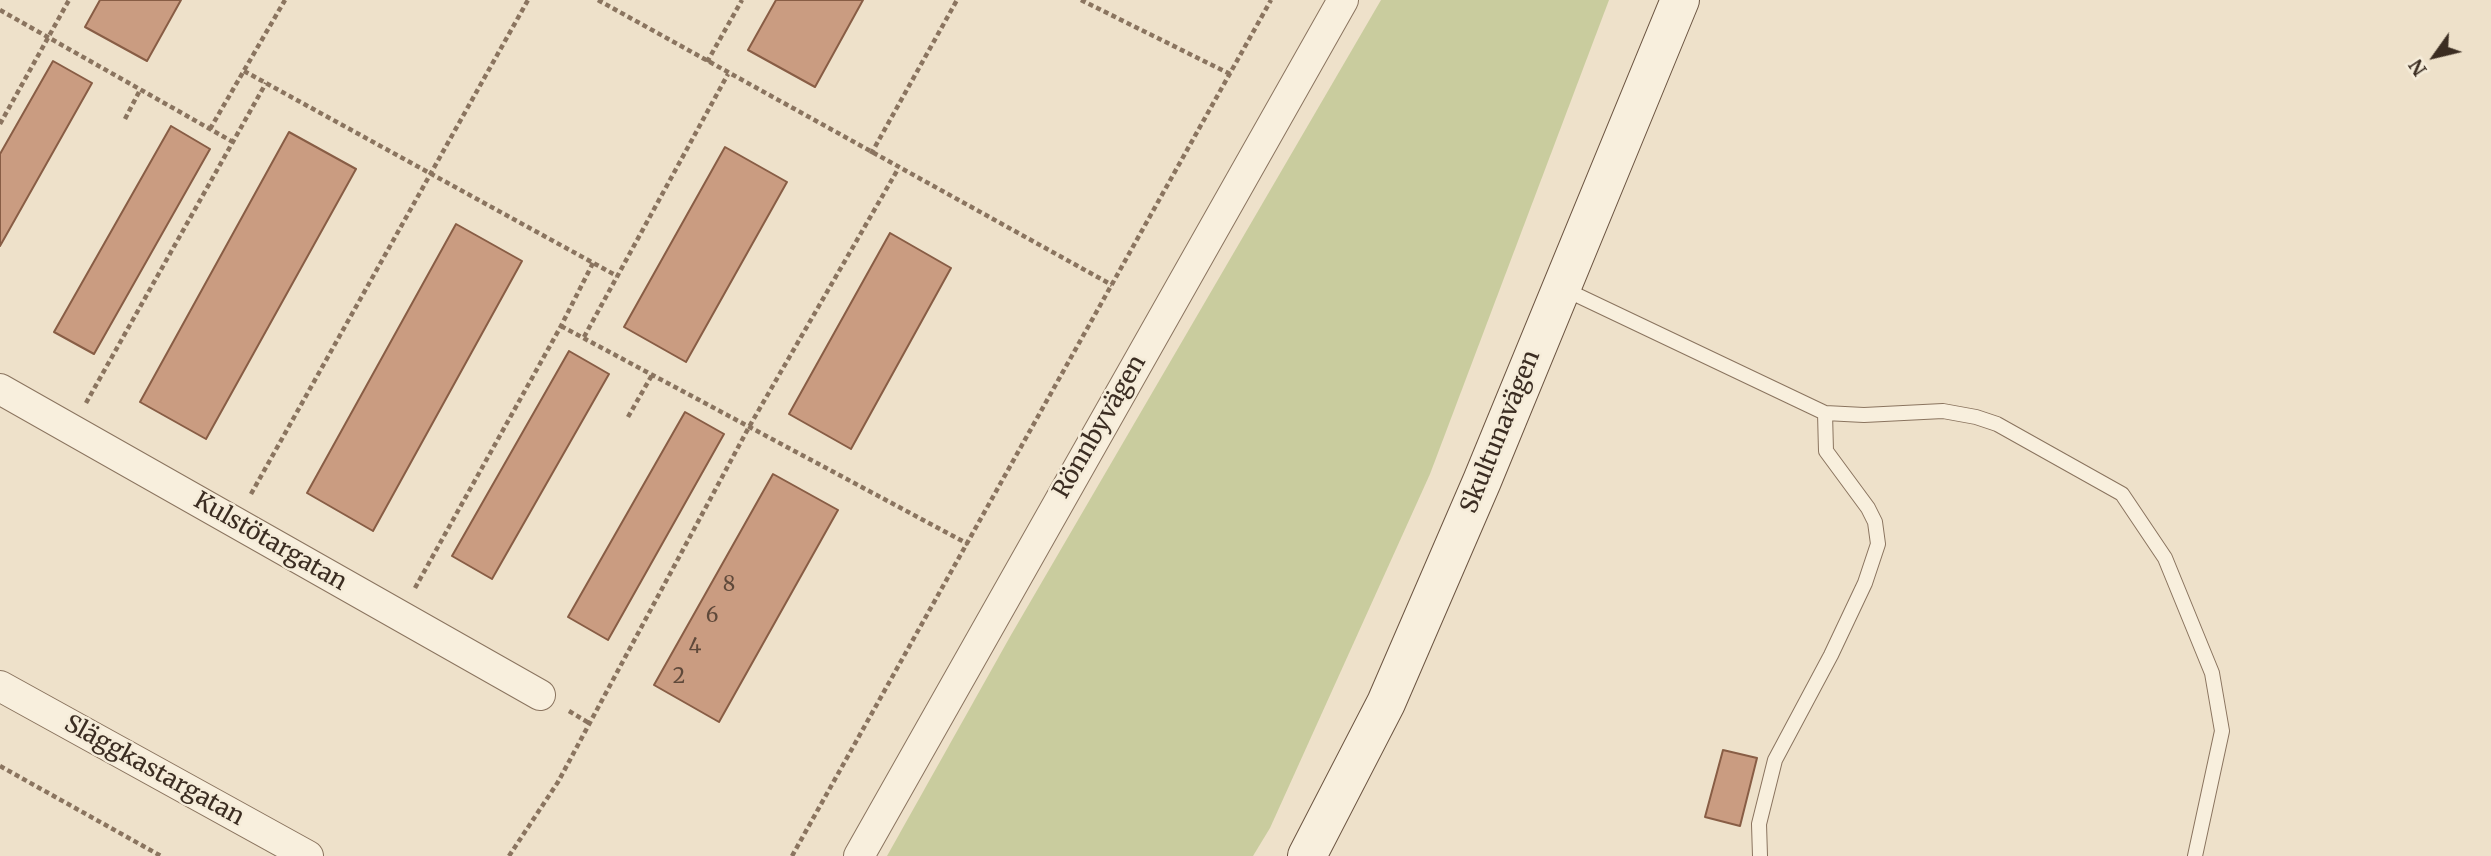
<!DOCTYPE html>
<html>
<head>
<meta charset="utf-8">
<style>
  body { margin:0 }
  #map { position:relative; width:2491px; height:856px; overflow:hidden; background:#eee1ca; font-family:Merriweather,serif }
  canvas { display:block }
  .north { position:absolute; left:2400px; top:21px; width:70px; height:70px; -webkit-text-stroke:5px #f5ecd9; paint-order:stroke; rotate:236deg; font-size:19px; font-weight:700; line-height:28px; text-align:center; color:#3b2d22 }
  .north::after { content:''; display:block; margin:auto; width:24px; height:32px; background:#3b2d22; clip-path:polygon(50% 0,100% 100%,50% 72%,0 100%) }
</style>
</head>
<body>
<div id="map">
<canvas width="2491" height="856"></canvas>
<div class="north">N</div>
</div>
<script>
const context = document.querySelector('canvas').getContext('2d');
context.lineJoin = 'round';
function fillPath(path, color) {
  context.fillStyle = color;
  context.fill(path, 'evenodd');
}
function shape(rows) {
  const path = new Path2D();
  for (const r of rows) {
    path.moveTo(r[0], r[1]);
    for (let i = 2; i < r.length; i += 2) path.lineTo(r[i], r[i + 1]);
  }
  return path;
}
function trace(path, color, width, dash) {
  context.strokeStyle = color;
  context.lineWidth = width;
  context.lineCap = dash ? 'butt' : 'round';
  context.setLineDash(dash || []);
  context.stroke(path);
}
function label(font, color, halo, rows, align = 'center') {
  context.font = font + ' Merriweather,serif';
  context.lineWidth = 5;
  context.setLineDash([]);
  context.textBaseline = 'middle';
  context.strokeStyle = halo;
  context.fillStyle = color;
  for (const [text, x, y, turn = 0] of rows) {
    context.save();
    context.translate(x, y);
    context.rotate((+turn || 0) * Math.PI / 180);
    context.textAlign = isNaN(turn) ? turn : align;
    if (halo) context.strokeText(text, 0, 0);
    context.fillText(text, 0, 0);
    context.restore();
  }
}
fillPath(shape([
  [1381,0,1609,0,1430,474,1270,828,1253,856,887,856,1011,635]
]), '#c9cc9e');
const building = shape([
  [100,0,181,0,147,61,85,27,100,0],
  [776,0,863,0,815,87,748,50,776,0],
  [53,61,92,83,0,246,0,154,53,61],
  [171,126,210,149,94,354,54,332,171,126],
  [289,132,356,169,206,439,140,402,289,132],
  [725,147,787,182,686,362,624,327,725,147],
  [456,224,522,261,373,531,307,493,456,224],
  [890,233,951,268,851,449,789,414,890,233],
  [569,351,609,374,492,579,452,556,569,351],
  [685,412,724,434,608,640,568,617,685,412],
  [773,474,838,510,719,722,654,685,773,474],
  [1723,750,1757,758,1740,826,1705,817,1723,750]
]);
fillPath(building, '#ca9c81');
trace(building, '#885d45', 2);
const service = shape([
  [1562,288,1825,413,1864,415,1943,411,1976,417,1997,424,2122,494,2165,558,2212,673,2222,731,2195,856],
  [1760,856,1759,824,1775,760,1831,655,1865,583,1878,544,1875,522,1868,508,1826,451,1825,413]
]);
const minor = shape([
  [0,389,540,695],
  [0,686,308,856],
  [859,856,1343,0]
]);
const secondary = shape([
  [1307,856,1386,703,1482,481,1680,0]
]);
trace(service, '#8a745f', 16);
trace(minor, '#8a745f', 32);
trace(secondary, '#6c5542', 40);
trace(shape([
  [598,0,1112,285],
  [1081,0,1230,74],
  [0,10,233,142],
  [707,62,742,0],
  [244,71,617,276],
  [125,119,140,90],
  [0,124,69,0],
  [210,129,285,0],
  [871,154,957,0],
  [561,326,968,544],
  [584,337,728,74],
  [86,403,266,83],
  [628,417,652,375],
  [251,494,528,0],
  [415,588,561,326,593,263],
  [569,711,589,723],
  [0,766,161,856],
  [509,856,558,782,749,427,898,169],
  [792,856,1271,0]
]), '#8a745f', 4.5, [5, 3.5]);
trace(service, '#f8efdd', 14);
trace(minor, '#f8efdd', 30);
trace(secondary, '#f8efdd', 38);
label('21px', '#5f493a', null, [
  ["8",729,585],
  ["6",712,616],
  ["4",695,647],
  ["2",679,677]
]);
label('24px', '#3b2d22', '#f5ecd9', [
  ["Rönnbyvägen",1100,427,-60],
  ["Skultunavägen",1501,432,-68],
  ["Kulstötargatan",270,542,30],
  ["Släggkastargatan",154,771,29]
]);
</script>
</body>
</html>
